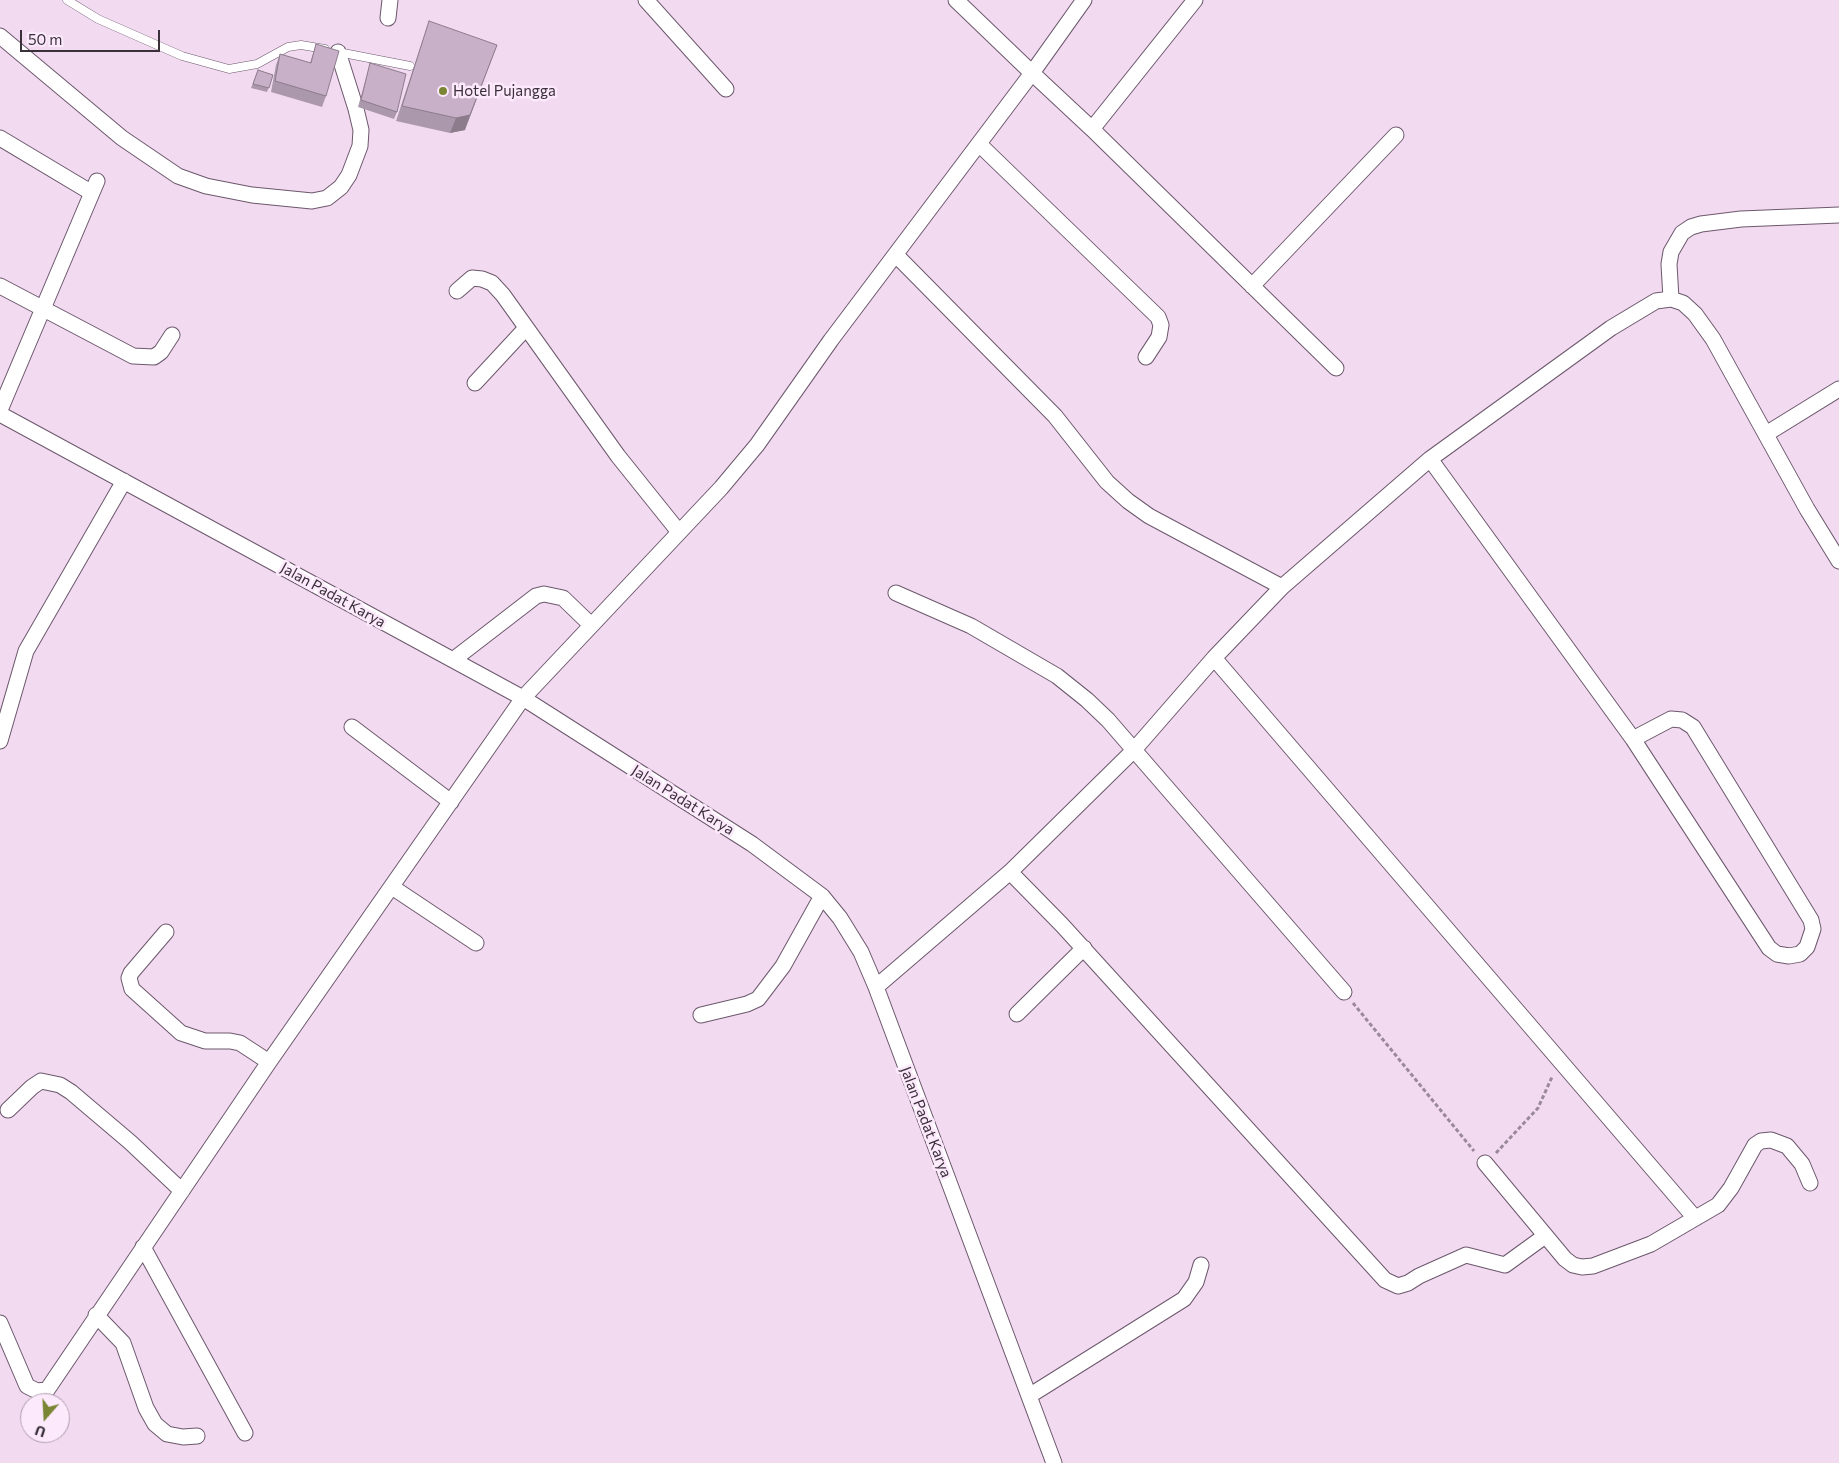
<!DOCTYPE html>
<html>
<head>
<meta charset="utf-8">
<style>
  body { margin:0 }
  #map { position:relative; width:1839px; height:1463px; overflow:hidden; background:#f2daf1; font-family:Commissioner,sans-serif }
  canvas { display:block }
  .north { position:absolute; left:20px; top:1393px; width:50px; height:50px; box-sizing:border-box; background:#fce9fc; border:1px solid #ae9fae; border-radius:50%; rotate:199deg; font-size:14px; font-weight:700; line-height:20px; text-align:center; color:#393039 }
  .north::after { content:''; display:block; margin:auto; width:18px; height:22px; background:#7a8633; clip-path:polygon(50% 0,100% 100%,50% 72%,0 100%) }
  .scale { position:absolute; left:20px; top:30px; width:140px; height:22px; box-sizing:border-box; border:2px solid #393039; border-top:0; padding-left:6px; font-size:15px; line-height:18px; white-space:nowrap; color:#393039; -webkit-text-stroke:4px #fce9fc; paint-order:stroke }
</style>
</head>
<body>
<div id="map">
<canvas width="1839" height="1463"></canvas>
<div class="north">U</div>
<div class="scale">50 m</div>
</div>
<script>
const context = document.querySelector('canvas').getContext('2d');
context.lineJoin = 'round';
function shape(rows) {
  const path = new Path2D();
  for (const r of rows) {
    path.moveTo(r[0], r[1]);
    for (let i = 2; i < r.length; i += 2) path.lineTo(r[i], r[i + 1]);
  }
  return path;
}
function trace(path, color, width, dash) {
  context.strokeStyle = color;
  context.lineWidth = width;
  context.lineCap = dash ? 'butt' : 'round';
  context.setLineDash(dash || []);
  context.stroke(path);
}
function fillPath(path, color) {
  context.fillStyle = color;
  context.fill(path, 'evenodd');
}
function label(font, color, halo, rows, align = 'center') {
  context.font = font + ' Commissioner,sans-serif';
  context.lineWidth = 5;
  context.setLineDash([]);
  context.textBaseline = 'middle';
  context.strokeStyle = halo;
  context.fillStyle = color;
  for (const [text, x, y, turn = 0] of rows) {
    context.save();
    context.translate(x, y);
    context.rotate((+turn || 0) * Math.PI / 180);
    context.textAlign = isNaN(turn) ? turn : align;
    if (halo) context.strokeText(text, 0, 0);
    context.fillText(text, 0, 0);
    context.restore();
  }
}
const lane = shape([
  [67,0,98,19,182,56,229,69,257,64,288,47,301,45,325,49],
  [338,52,410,66]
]);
const street = shape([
  [646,0,726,89],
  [1084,0,1032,73,1092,129,1336,368],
  [388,18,390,0],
  [0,36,122,138,178,176,206,186,252,195,312,201,327,198,341,187,349,175,360,146,361,130,356,109,338,52],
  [1092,129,1195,0],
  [0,138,92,193],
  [979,144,1158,317,1161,325,1159,337,1146,357],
  [896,255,1055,416,1107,482,1128,501,1149,516,1282,587,1430,459,1611,328,1656,301,1671,299,1683,303,1695,314,1713,339,1807,509,1839,561],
  [0,286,133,356,154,357,161,352,172,335],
  [1252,286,1396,135],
  [457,291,472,278,482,279,492,283,503,295,618,456,679,532],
  [1671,299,1669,264,1671,252,1682,233,1691,227,1701,224,1741,219,1839,215],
  [475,383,526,328],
  [0,410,97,181],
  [0,414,523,698,752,844,822,896,840,918,861,952,876,987,1054,1463],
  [1766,434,1839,389],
  [1430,459,1633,739,1769,948,1777,954,1789,956,1800,954,1807,947,1813,929,1811,920,1693,727,1682,720,1671,719,1633,739],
  [896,593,971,626,1057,676,1087,700,1108,720,1344,992],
  [1214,658,1695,1218],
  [453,660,536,596,544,594,563,598,591,625],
  [352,727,451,802],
  [0,741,26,651,124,481],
  [1010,872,1062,925,1385,1280,1398,1286,1408,1283,1419,1276,1466,1255,1505,1265,1545,1236],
  [392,887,476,943],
  [166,932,131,973,129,978,132,989,181,1033,205,1041,230,1041,240,1043,269,1062],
  [876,987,1010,872,1133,751,1214,658,1282,587],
  [1017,1014,1084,948],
  [701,1015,747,1004,758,999,783,966,822,896],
  [8,1110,32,1087,41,1081,60,1085,71,1092,130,1142,182,1191],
  [1485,1163,1565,1259,1573,1265,1582,1267,1593,1266,1651,1244,1718,1205,1731,1188,1755,1145,1761,1141,1771,1140,1787,1146,1802,1164,1810,1183],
  [143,1247,245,1433],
  [96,1315,123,1343,146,1408,155,1424,167,1434,183,1437,197,1436],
  [0,1323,27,1386,37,1391,47,1390,269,1062,523,698,721,488,757,445,831,340,1032,73,956,0],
  [1029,1396,1184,1299,1196,1282,1201,1265]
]);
trace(lane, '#6c586c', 9);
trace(street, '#6c586c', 17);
trace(shape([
  [1353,1003,1474,1151],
  [1496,1153,1538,1108,1552,1077]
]), '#9a8999', 3, [4, 2.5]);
trace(lane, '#fff', 8);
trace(street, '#fff', 15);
fillPath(shape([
  [429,21,465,130,450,133,396,121],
  [316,44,326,96,322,107,271,92,276,65,280,54,310,63],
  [370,63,397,112,394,119,358,107,368,71],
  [258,70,273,75,267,92,251,88]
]), '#ac98ac');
fillPath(shape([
  [497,45,465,130,450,133,456,118]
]), '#8c7c8c');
const building = shape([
  [429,21,497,45,470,115,456,118,402,106,429,21],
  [316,44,339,51,326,96,275,81,280,54,311,63,316,44],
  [370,63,406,74,397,112,361,100,370,63],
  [258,70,273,75,269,88,253,84,258,70]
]);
fillPath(building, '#c8b1c8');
trace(building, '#8c7c8c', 1);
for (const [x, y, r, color] of [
  [443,91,5,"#7a8633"]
]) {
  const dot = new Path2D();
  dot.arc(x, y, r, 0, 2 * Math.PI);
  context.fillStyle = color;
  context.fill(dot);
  trace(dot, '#fce9fc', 2);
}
label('15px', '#393039', '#fce9fc', [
  ["Hotel Pujangga",453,91]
], 'left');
label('15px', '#393039', '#fce9fc', [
  ["Jalan Padat Karya",333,595,29],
  ["Jalan Padat Karya",683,800,32],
  ["Jalan Padat Karya",926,1122,69]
]);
</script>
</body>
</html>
